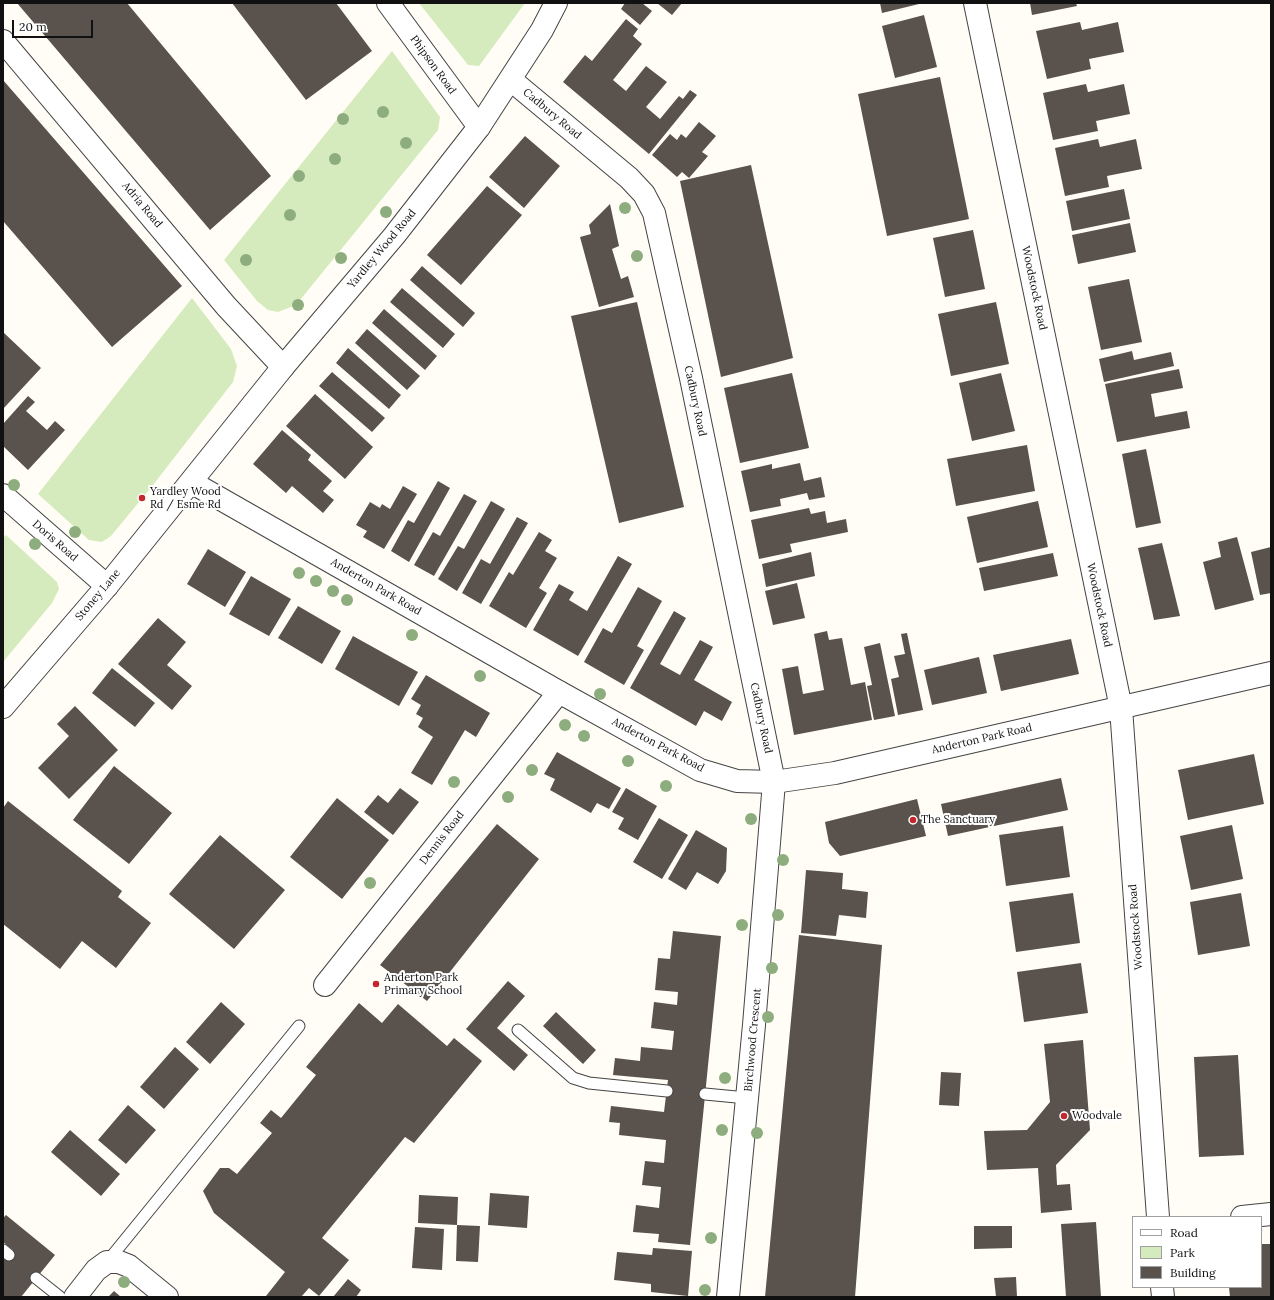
<!DOCTYPE html>
<html>
<head>
<meta charset="utf-8">
<style>
  body { margin:0 }
  #map { position:relative; width:1274px; height:1300px; overflow:hidden; background:#fffdf5; font-family:Lora,serif }
  canvas { display:block }
  .frame { position:absolute; inset:0; border:4px solid #111; pointer-events:none }
  .legend { position:absolute; left:1132px; top:1216px; width:130px; height:72px; box-sizing:border-box; background:#fff; border:1px solid #a0a0a0; margin:0; padding:5px 7px; list-style:none; font-size:12px; color:#111 }
  .legend li { display:flex; align-items:center; gap:8px; height:20px }
  .legend b { width:20px; border:1px solid #a0a0a0 }
  .scale { position:absolute; left:12px; top:20px; width:81px; height:18px; box-sizing:border-box; border:2px solid #111; border-top:0; padding-left:5px; font-size:12px; line-height:14px; white-space:nowrap; color:#111; -webkit-text-stroke:3px #fff; paint-order:stroke }
</style>
</head>
<body>
<div id="map">
<canvas width="1274" height="1300"></canvas>
<div class="frame"></div>
<ul class="legend">
<li><b style="height:5px;background:#fff"></b>Road</li>
<li><b style="height:11px;background:#d5ebbd"></b>Park</li>
<li><b style="height:11px;background:#5a524d"></b>Building</li>
</ul>
<div class="scale">20 m</div>
</div>
<script>
const context = document.querySelector('canvas').getContext('2d');
context.lineJoin = 'round';
function fillPath(path, color) {
  context.fillStyle = color;
  context.fill(path, 'evenodd');
}
function shape(rows) {
  const path = new Path2D();
  for (const r of rows) {
    path.moveTo(r[0], r[1]);
    for (let i = 2; i < r.length; i += 2) path.lineTo(r[i], r[i + 1]);
  }
  return path;
}
function trace(path, color, width, dash) {
  context.strokeStyle = color;
  context.lineWidth = width;
  context.lineCap = dash ? 'butt' : 'round';
  context.setLineDash(dash || []);
  context.stroke(path);
}
function label(font, color, halo, rows, align = 'center') {
  context.font = font + ' Lora,serif';
  context.lineWidth = 4;
  context.setLineDash([]);
  context.textBaseline = 'middle';
  context.strokeStyle = halo;
  context.fillStyle = color;
  for (const [text, x, y, turn = 0] of rows) {
    context.save();
    context.translate(x, y);
    context.rotate((+turn || 0) * Math.PI / 180);
    context.textAlign = isNaN(turn) ? turn : align;
    if (halo) context.strokeText(text, 0, 0);
    context.fillText(text, 0, 0);
    context.restore();
  }
}
fillPath(shape([
  [419,3,525,3,479,66,468,65],
  [392,51,440,117,438,130,296,305,278,312,268,310,257,301,224,260],
  [192,298,231,349,237,366,233,382,153,485,111,536,102,542,89,540,38,494],
  [6,535,57,582,59,589,52,603,3,662,3,538]
]), '#d5ebbd');
fillPath(shape([
  [17,3,127,3,271,176,210,230],
  [232,3,336,3,372,51,306,100],
  [625,3,642,3,652,11,640,25,621,9],
  [657,3,682,3,672,15],
  [880,3,919,3,919,4,882,13],
  [1030,3,1076,3,1077,6,1032,15],
  [924,15,937,67,895,78,882,26],
  [626,19,638,29,633,36,642,44,613,80,626,91,646,66,655,73,667,82,646,107,660,119,679,96,683,99,690,90,697,95,649,154,563,82,585,55,592,61],
  [1080,22,1082,30,1118,22,1124,52,1089,59,1091,69,1047,79,1036,31],
  [940,77,969,219,887,236,858,94],
  [3,80,182,286,112,347,3,221],
  [1086,84,1088,92,1124,84,1130,114,1096,121,1098,131,1053,140,1043,93],
  [699,122,716,136,702,152,708,156,689,178,682,172,677,177,652,155,670,134,677,140,681,134,686,138],
  [525,136,560,166,524,208,489,177],
  [1098,139,1100,147,1136,139,1142,169,1107,176,1109,187,1065,196,1055,148],
  [751,165,793,358,721,377,680,181],
  [487,186,522,215,461,285,427,255],
  [1124,189,1130,219,1072,231,1066,201],
  [610,204,619,246,612,249,621,279,628,276,634,297,599,307,580,237,591,234,589,225],
  [1130,223,1136,252,1078,264,1072,235],
  [973,230,985,289,945,297,933,238],
  [422,266,475,313,463,327,410,280],
  [1129,279,1142,342,1101,350,1088,287],
  [402,288,455,334,443,348,390,302],
  [637,302,684,507,619,523,571,316],
  [996,302,1009,364,951,376,938,314],
  [384,309,437,356,425,370,372,323],
  [367,329,420,376,407,390,355,343],
  [3,332,41,368,3,409],
  [348,348,401,395,389,409,336,363],
  [1132,351,1134,360,1171,352,1174,366,1104,382,1099,359],
  [1179,369,1183,388,1151,394,1155,417,1187,411,1190,428,1117,442,1105,384],
  [332,372,385,418,372,432,319,386],
  [792,373,809,448,740,463,724,388],
  [1001,373,1015,431,972,441,959,383],
  [315,394,373,447,345,479,286,426],
  [28,396,35,402,26,411,47,430,55,421,65,430,28,470,3,446,3,424],
  [282,430,311,455,308,460,332,481,323,491,334,500,323,513,292,486,286,493,253,464],
  [1027,445,1035,491,956,506,947,459],
  [1146,449,1161,523,1136,528,1122,454],
  [800,463,804,481,821,477,825,497,809,500,807,493,780,499,781,506,750,512,741,471,772,464,772,469],
  [438,481,450,488,409,562,391,551,408,520,414,523],
  [403,486,417,494,384,549,363,537,367,531,356,525,370,502,380,508,382,504,390,509],
  [464,494,477,501,434,576,414,565,433,532,440,536],
  [491,501,505,509,457,591,438,579,458,546,464,549],
  [1038,501,1048,547,977,563,967,517],
  [809,508,811,514,825,511,827,523,846,519,848,532,790,544,792,552,759,559,751,520],
  [517,517,528,523,481,604,462,593,481,559,490,564],
  [539,532,552,540,545,551,557,558,539,588,547,593,526,628,489,606,509,572,513,575],
  [1237,537,1254,600,1215,610,1203,562,1221,557,1218,542],
  [1162,543,1180,616,1154,620,1138,548],
  [1271,547,1271,593,1260,595,1251,552],
  [208,549,246,572,225,607,187,584],
  [811,552,815,576,766,587,762,564],
  [1053,553,1058,576,984,591,979,568],
  [618,556,632,564,578,656,533,630,559,584,574,592,569,600,587,611],
  [251,576,291,599,269,636,229,614],
  [797,583,805,618,773,625,765,591],
  [638,587,662,601,637,646,644,650,624,685,584,662,603,628,612,633],
  [298,606,341,631,322,664,278,638],
  [674,611,686,618,660,664,680,675,700,640,713,647,694,680,732,702,722,721,704,711,696,726,630,688],
  [158,618,186,642,167,665,192,686,172,710,118,664],
  [827,631,829,640,842,638,851,685,865,682,872,720,794,735,782,669,798,666,803,694,824,690,814,634],
  [907,633,923,710,898,715,891,679,899,677,894,656,905,654,901,634],
  [353,636,418,672,399,706,335,669],
  [1071,639,1079,674,1001,691,993,655],
  [880,643,895,716,874,720,867,686,872,685,864,647],
  [979,657,987,693,932,705,924,670],
  [112,668,155,703,135,727,92,693],
  [426,675,490,713,476,737,465,730,432,785,411,773,433,737,418,727,423,718,416,714,421,705,411,699],
  [75,706,118,750,69,799,38,768,69,736,57,724],
  [557,752,621,788,609,809,597,803,591,813,550,790,555,779,544,774],
  [1254,754,1264,804,1188,820,1178,770],
  [114,766,172,813,129,864,73,820],
  [1061,778,1068,810,948,836,941,804],
  [400,788,419,802,393,835,364,812,378,795,388,803],
  [626,788,657,806,638,840,618,829,624,818,612,812],
  [337,798,389,840,342,899,290,857],
  [917,799,926,836,840,856,829,843,825,822],
  [8,801,122,891,118,897,151,923,116,968,82,941,60,969,3,924,3,808],
  [659,818,688,835,662,879,633,862],
  [497,824,539,859,427,1001,380,965],
  [1232,825,1243,879,1191,890,1180,836],
  [1063,826,1070,877,1006,886,999,835],
  [696,830,727,848,726,871,718,884,697,872,686,890,668,879],
  [220,835,285,890,234,949,169,894],
  [806,870,843,873,842,889,868,892,866,918,839,915,836,936,801,933],
  [1073,893,1080,943,1016,952,1009,902],
  [1241,893,1250,946,1198,955,1190,902],
  [673,931,721,936,690,1245,658,1242,659,1234,633,1232,636,1205,659,1208,661,1187,642,1185,645,1161,664,1163,666,1140,619,1135,620,1123,609,1122,611,1106,664,1112,668,1080,613,1075,615,1058,640,1061,641,1047,672,1050,674,1031,651,1028,654,1002,677,1005,678,992,655,990,658,958,670,959],
  [799,935,882,945,855,1297,765,1297],
  [1081,963,1088,1013,1024,1022,1017,972],
  [508,981,525,996,497,1028,528,1055,514,1071,466,1029],
  [221,1002,245,1024,210,1064,186,1042],
  [359,1003,382,1023,398,1004,447,1046,454,1038,482,1061,414,1143,405,1137,322,1238,349,1260,319,1296,309,1288,301,1297,267,1297,266,1296,285,1272,214,1213,203,1191,220,1168,229,1168,237,1174,272,1133,260,1123,271,1110,281,1118,316,1075,306,1067],
  [556,1012,596,1050,583,1064,543,1026],
  [1083,1040,1090,1130,1056,1165,1057,1185,1070,1184,1072,1210,1041,1213,1038,1168,987,1170,984,1131,1027,1130,1050,1102,1044,1044],
  [175,1047,199,1069,164,1109,140,1087],
  [1238,1055,1244,1155,1199,1157,1194,1057],
  [941,1072,961,1073,959,1106,939,1105],
  [128,1105,156,1130,126,1164,98,1140],
  [70,1130,120,1174,101,1196,51,1152],
  [490,1193,529,1196,527,1228,488,1225],
  [419,1195,458,1197,457,1225,418,1223],
  [6,1215,55,1255,21,1297,3,1297,3,1261,13,1250,3,1242,3,1218],
  [1096,1222,1101,1297,1066,1297,1061,1224],
  [457,1225,480,1226,478,1262,456,1261],
  [974,1226,1012,1226,1012,1248,974,1249],
  [415,1227,444,1229,442,1270,412,1268],
  [1261,1244,1271,1244,1271,1297,1230,1297,1229,1287,1261,1287],
  [653,1248,692,1251,688,1296,651,1292,651,1284,614,1280,617,1252,652,1255],
  [1016,1277,1017,1297,996,1297,994,1278],
  [348,1279,361,1290,356,1297,333,1297],
  [114,1291,121,1297,108,1297]
]), '#5a524d');
const service = shape([
  [518,1030,573,1078,589,1083,667,1091],
  [705,1094,747,1098],
  [3,1250,9,1255],
  [107,1262,299,1026],
  [36,1278,60,1297]
]);
const minor = shape([
  [388,3,479,127],
  [975,3,1121,708,1158,1217],
  [3,41,226,306,283,367],
  [511,80,629,178,644,194,654,213,691,378,774,782,754,1025,728,1297],
  [3,495,107,586],
  [325,985,559,692],
  [1242,1217,1271,1214],
  [1162,1287,1163,1297],
  [75,1297,96,1270,107,1262,119,1262,129,1266,167,1297]
]);
const tertiary = shape([
  [191,482,559,692,700,770,737,781,774,782,835,773,1271,673],
  [3,707,107,586,283,367,394,236,479,127,542,30,556,3]
]);
trace(service, '#444', 13);
trace(minor, '#444', 24);
trace(tertiary, '#444', 24);
trace(service, '#fff', 11);
trace(minor, '#fff', 22);
trace(tertiary, '#fff', 22);
context.fillStyle = '#8dad7f';
for (const [x, y] of [
  [383,112],
  [343,119],
  [406,143],
  [335,159],
  [299,176],
  [625,208],
  [386,212],
  [290,215],
  [637,256],
  [341,258],
  [246,260],
  [298,305],
  [14,485],
  [75,532],
  [35,544],
  [299,573],
  [316,581],
  [333,591],
  [347,600],
  [412,635],
  [480,676],
  [600,694],
  [565,725],
  [584,736],
  [628,761],
  [532,770],
  [454,782],
  [666,786],
  [508,797],
  [751,819],
  [783,860],
  [370,883],
  [778,915],
  [742,925],
  [772,968],
  [768,1017],
  [725,1078],
  [722,1130],
  [757,1133],
  [711,1238],
  [124,1282],
  [705,1290]
]) {
  context.beginPath();
  context.arc(x, y, 6, 0, 2 * Math.PI);
  context.fill();
}
for (const [x, y, r, color] of [
  [142,498,4,"#c4262e"],
  [913,820,4,"#c4262e"],
  [376,984,4,"#c4262e"],
  [1064,1116,4,"#c4262e"]
]) {
  const dot = new Path2D();
  dot.arc(x, y, r, 0, 2 * Math.PI);
  context.fillStyle = color;
  context.fill(dot);
  trace(dot, '#fff', 1.5);
}
label('11px', '#111', '#fff', [
  ["Phipson Road",433,65,54],
  ["Cadbury Road",552,114,40],
  ["Adria Road",142,205,50],
  ["Yardley Wood Road",382,249,-50],
  ["Woodstock Road",1034,288,78],
  ["Cadbury Road",695,401,78],
  ["Doris Road",55,541,41],
  ["Anderton Park Road",376,587,30],
  ["Stoney Lane",98,595,-50],
  ["Woodstock Road",1099,605,78],
  ["Cadbury Road",761,718,78],
  ["Anderton Park Road",982,739,-13],
  ["Anderton Park Road",658,745,28],
  ["Dennis Road",442,838,-52],
  ["Woodstock Road",1136,927,-94],
  ["Birchwood Crescent",753,1040,-85]
]);
label('11px', '#111', '#fff', [
  ["Yardley Wood",150,492],
  ["Rd / Esme Rd",150,505],
  ["The Sanctuary",921,820],
  ["Anderton Park",384,978],
  ["Primary School",384,991],
  ["Woodvale",1072,1116]
], 'left');
</script>
</body>
</html>
